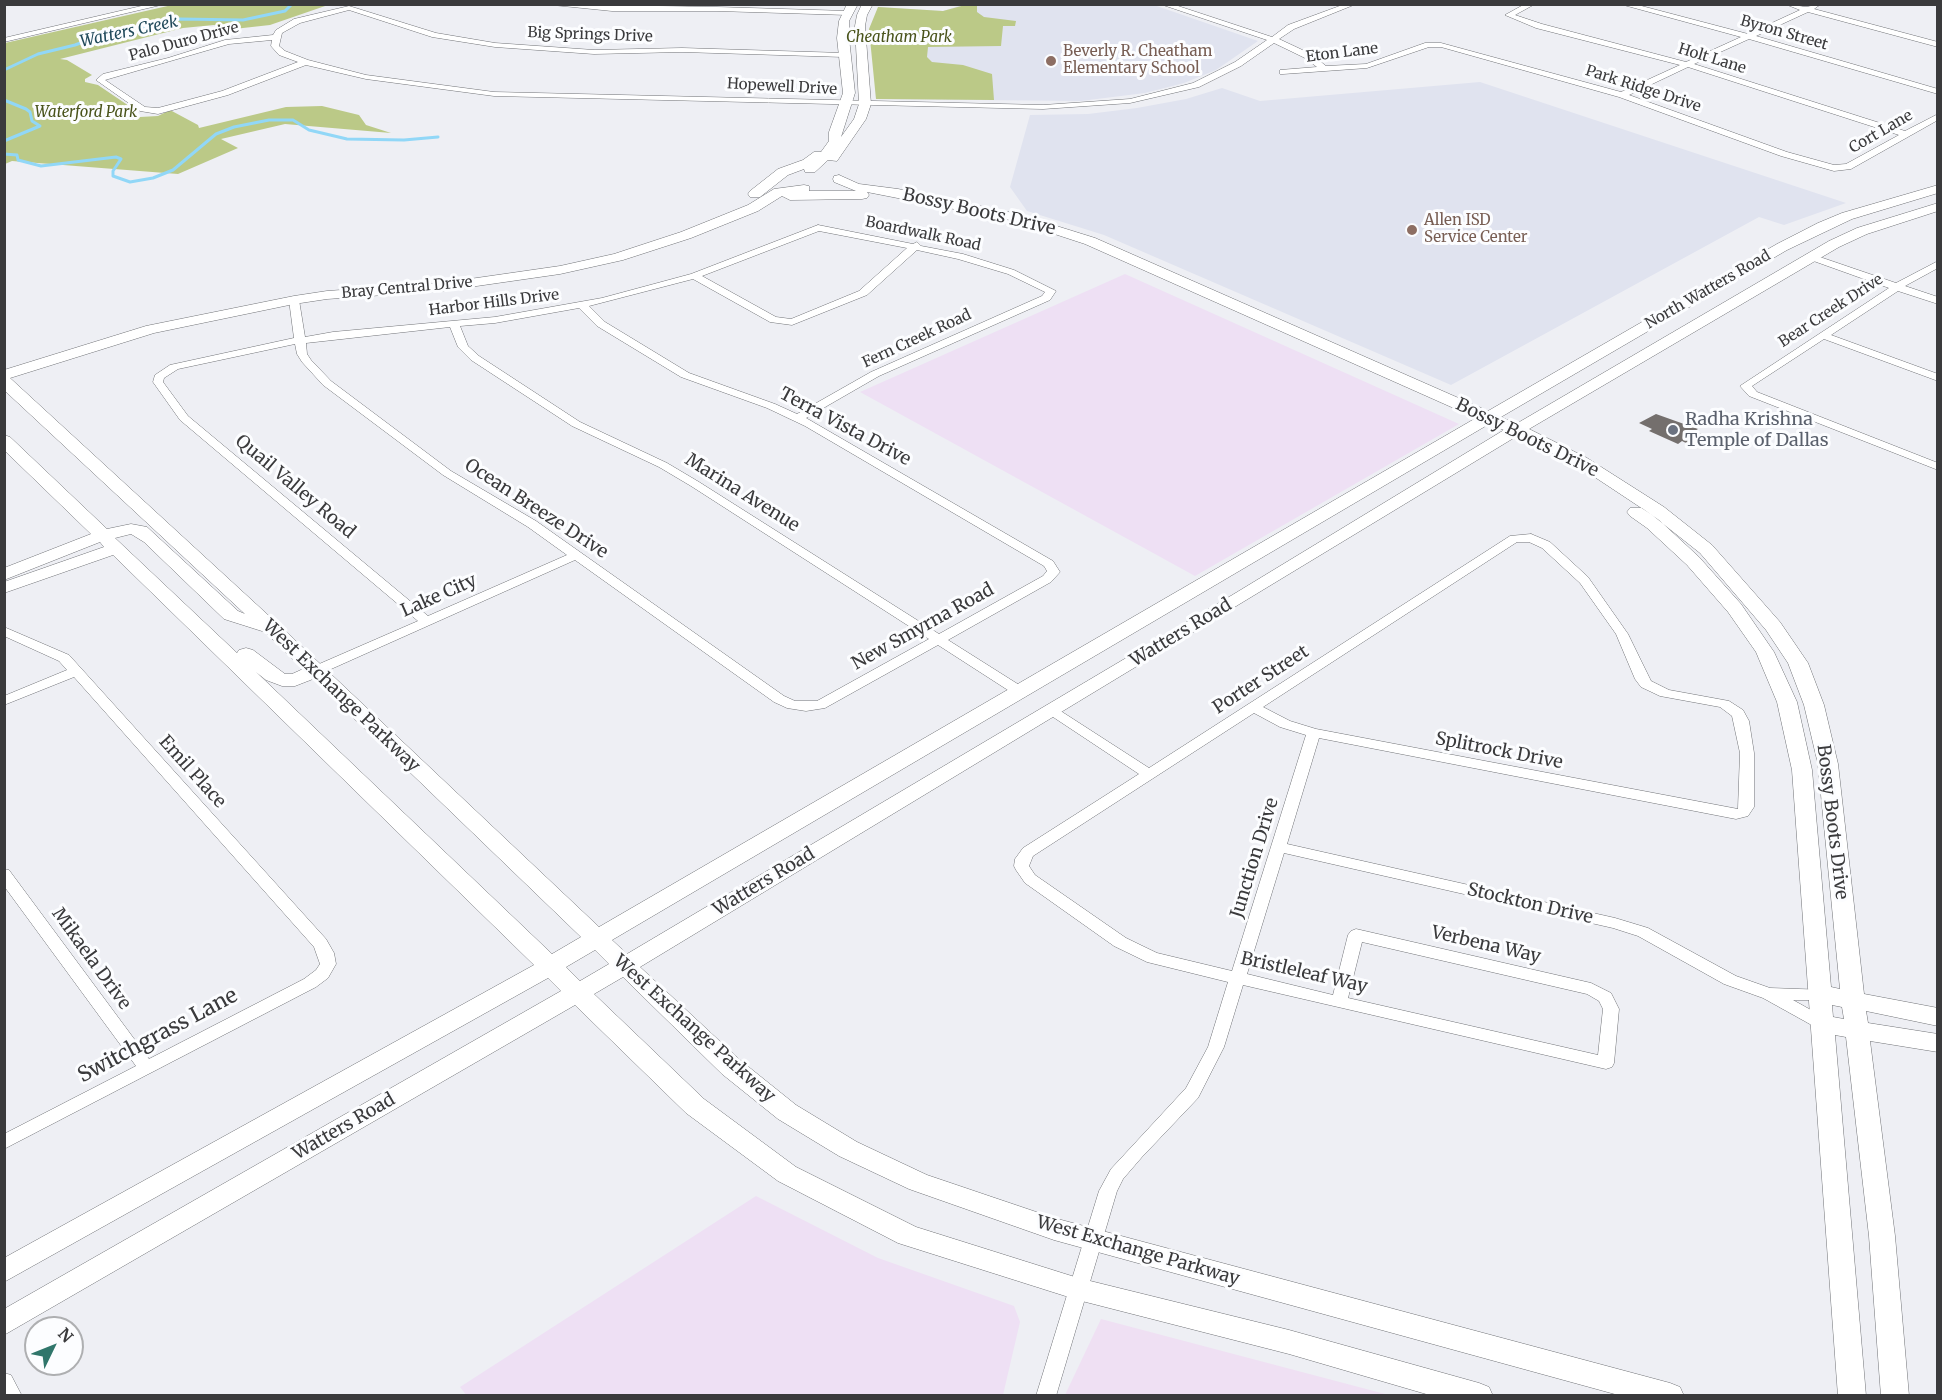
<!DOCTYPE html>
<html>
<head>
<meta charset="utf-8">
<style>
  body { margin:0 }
  #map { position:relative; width:1942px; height:1400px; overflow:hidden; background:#eeeff4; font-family:Merriweather,serif }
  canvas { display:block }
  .frame { position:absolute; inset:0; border:6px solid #3a3a3c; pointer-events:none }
  .north { position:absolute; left:24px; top:1316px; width:60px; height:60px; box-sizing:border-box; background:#fcfdff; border:2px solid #aeafb1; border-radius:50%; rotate:47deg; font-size:16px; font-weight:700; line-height:24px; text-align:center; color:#3a3a3c }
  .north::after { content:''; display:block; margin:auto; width:21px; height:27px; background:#30766b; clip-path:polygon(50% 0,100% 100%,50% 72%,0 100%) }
</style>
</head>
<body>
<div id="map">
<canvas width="1942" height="1400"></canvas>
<div class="frame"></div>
<div class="north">N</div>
</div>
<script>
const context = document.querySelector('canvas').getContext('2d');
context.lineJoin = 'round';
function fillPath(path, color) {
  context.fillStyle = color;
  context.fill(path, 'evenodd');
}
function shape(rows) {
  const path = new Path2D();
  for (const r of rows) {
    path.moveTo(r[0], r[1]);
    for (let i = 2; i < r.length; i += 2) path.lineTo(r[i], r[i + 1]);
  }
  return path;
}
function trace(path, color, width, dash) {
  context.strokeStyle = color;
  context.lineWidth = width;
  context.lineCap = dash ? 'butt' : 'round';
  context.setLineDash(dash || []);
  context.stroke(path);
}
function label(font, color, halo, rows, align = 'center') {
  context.font = font + ' Merriweather,serif';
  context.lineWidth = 6;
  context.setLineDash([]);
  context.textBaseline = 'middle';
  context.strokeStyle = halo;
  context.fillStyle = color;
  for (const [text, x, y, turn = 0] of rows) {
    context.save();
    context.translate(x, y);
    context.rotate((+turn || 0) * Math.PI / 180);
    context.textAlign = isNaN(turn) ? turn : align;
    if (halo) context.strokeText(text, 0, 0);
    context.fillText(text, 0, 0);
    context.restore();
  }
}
fillPath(shape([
  [1101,1319,1389,1395,1065,1395]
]), '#efe0f3');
fillPath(shape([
  [1125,274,1459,424,1195,576,860,392],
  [756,1196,878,1258,1014,1306,1020,1322,1003,1395,467,1396,460,1387]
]), '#eee0f4');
fillPath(shape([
  [965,4,1151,4,1258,41,1216,70,1184,83,1145,93,1081,101,876,99,873,52,878,7,943,11],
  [1480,82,1846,203,1784,225,1759,217,1451,385,1104,235,1027,211,1010,187,1030,115,1088,114,1137,108,1186,99,1222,88,1260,101]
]), '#e0e3ef');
fillPath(shape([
  [172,5,328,5,270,25,234,29,214,25,183,28,60,59,67,60,92,75,85,79,85,82,98,85,135,110,134,114,140,117,158,116,170,110,198,125,199,128,286,107,322,106,359,115,366,125,391,133,285,124,221,139,238,148,178,174,12,161,5,164,5,43],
  [965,5,977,6,977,12,984,17,1016,21,1015,26,1003,26,1001,46,928,47,927,57,932,62,963,65,992,74,994,100,876,99,869,29,878,7,943,11]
]), '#bbc987');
trace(shape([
  [4,70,38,54,75,45,99,36,180,19,243,20,285,11,292,4],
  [4,100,26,109,30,112,32,121,40,126,4,141],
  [4,154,17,155,18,160,41,166,116,157,121,159,113,171,113,176,130,182,153,178,173,170,216,134,234,127,269,120,293,120,309,130,347,139,404,140,438,137]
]), '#91d7f7', 3);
fillPath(shape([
  [1656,414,1698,429,1695,431,1707,436,1692,446,1682,441,1678,444,1649,431,1652,429,1639,423]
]), '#746f6d');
const street = shape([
  [150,4,165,4,4,42,4,38,150,4],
  [543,4,717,7,848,11,852,13,848,15,717,11,612,11,543,4],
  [1160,4,1172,4,1272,37,1288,25,1345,4,1356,4,1294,29,1279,39,1311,54,1326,66,1366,64,1425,43,1441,43,1621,92,1680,65,1536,28,1505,15,1525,4,1535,4,1515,15,1542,24,1686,62,1741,37,1620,4,1634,4,1748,34,1800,10,1785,4,1806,7,1821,4,1814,9,1938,42,1938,47,1808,12,1756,36,1938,89,1938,94,1749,39,1694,64,1905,131,1938,114,1938,120,1851,169,1834,171,1781,156,1619,97,1441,47,1429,47,1367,68,1283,74,1280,74,1280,70,1317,67,1305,58,1274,43,1241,66,1199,87,1130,103,1043,109,494,96,366,79,306,65,228,95,158,114,140,111,96,80,103,74,168,58,225,40,273,35,276,30,294,19,349,6,436,33,495,43,594,50,682,48,844,53,848,55,844,57,682,52,594,54,495,47,432,37,349,10,300,23,282,33,279,46,285,51,308,60,366,75,494,92,1043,105,1130,99,1193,83,1235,62,1267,40,1160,4],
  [272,40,271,46,279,55,298,62,222,91,158,108,145,107,105,80,229,44,272,40],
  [1688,67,1899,135,1846,164,1834,165,1787,152,1629,95,1688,67],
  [818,225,913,244,917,242,921,246,963,254,1014,270,1056,291,1050,300,879,376,806,418,1053,561,1060,572,1051,582,948,640,1024,688,1026,691,1024,694,1014,694,938,645,825,708,806,711,787,708,774,702,575,560,320,674,310,674,308,671,310,668,418,621,180,420,153,382,155,375,170,365,294,338,289,300,294,297,299,300,305,337,333,332,495,317,602,298,691,274,818,225],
  [819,231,907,248,859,291,791,319,776,317,702,276,819,231],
  [917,250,958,259,1008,274,1045,292,1042,296,871,372,797,414,775,404,689,373,605,322,589,306,693,279,770,322,792,325,867,295,917,250],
  [579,308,597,326,681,377,767,408,805,426,1044,566,1047,571,1043,576,939,634,699,482,667,463,580,422,479,356,468,346,460,326,495,323,579,308],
  [450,327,458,347,471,360,572,426,659,467,691,486,929,639,817,701,795,701,784,696,536,521,451,471,331,381,311,360,307,354,306,343,450,327],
  [295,344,297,354,302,362,323,385,443,475,528,527,567,555,428,616,188,416,163,382,164,378,178,369,295,344],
  [1811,254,1896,283,1938,261,1938,268,1905,286,1938,297,1938,304,1898,291,1831,335,1938,374,1938,381,1824,339,1752,386,1757,392,1938,463,1938,470,1749,396,1740,386,1889,288,1808,259,1806,257,1811,254],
  [1531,534,1550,542,1588,577,1628,634,1651,681,1669,690,1729,701,1743,710,1749,721,1754,753,1754,807,1748,816,1736,819,1319,738,1287,844,1615,918,1648,928,1736,976,1770,988,1827,990,1829,994,1827,998,1821,1000,1793,1000,1829,1020,1831,1024,1829,1028,1823,1030,1817,1028,1763,998,1724,984,1638,936,1613,928,1284,853,1247,974,1333,995,1348,935,1351,931,1356,929,1591,983,1611,993,1619,1009,1614,1063,1612,1067,1606,1069,1243,985,1224,1047,1198,1098,1142,1157,1123,1179,1117,1191,1056,1396,1036,1396,1099,1191,1111,1169,1186,1088,1208,1047,1228,982,1147,962,1114,946,1025,883,1016,870,1014,866,1015,859,1023,848,1139,774,1044,711,1051,707,1056,708,1149,768,1510,536,1531,534],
  [1517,542,1529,542,1542,548,1580,583,1616,634,1635,679,1641,687,1660,696,1720,707,1732,716,1740,753,1738,809,1316,729,1290,721,1263,707,1517,542],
  [1254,713,1280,727,1306,735,1232,971,1157,953,1126,938,1035,875,1029,866,1033,856,1254,713],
  [1362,942,1587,994,1599,1001,1603,1009,1598,1055,1348,998,1362,942],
  [4,627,69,655,326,939,334,953,336,964,328,978,316,987,4,1149,4,1134,136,1066,4,886,4,869,9,870,149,1059,304,979,316,970,320,964,314,947,74,677,4,705,4,696,67,670,59,661,4,636,4,627],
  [4,1373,11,1375,22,1396,4,1396,4,1373]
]);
const secondary = shape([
  [847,4,858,4,849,21,849,38,855,93,841,137,854,119,859,104,855,26,857,15,862,4,873,4,867,15,865,26,871,104,866,119,837,161,828,160,815,172,805,172,804,169,788,175,760,197,750,197,748,194,750,191,778,169,803,160,814,152,821,152,829,141,829,132,843,93,837,38,839,21,847,4],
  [839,175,859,184,898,189,1018,214,1095,238,1488,411,1777,244,1818,223,1842,213,1938,185,1938,193,1852,219,1787,250,1501,417,1516,424,1829,241,1857,228,1938,203,1938,211,1867,234,1839,247,1529,429,1587,458,1664,507,1712,545,1780,622,1808,663,1824,705,1838,764,1864,994,1938,1008,1938,1026,1866,1011,1868,1023,1938,1034,1938,1052,1870,1041,1895,1236,1909,1396,1881,1396,1869,1236,1846,1037,1835,1035,1866,1396,1838,1396,1792,770,1777,702,1756,652,1728,612,1687,565,1647,528,1630,516,1627,512,1630,508,1642,508,1659,520,1699,557,1741,604,1774,652,1797,702,1812,770,1831,987,1840,989,1818,764,1804,705,1788,663,1766,630,1700,553,1652,515,1575,464,1517,436,640,967,740,1060,796,1105,857,1142,927,1175,1054,1218,1670,1383,1680,1387,1684,1396,1622,1396,1054,1240,909,1189,839,1156,778,1119,722,1074,623,977,594,994,704,1099,796,1167,916,1227,1078,1278,1289,1330,1479,1383,1489,1387,1493,1396,1433,1396,1289,1354,1078,1300,898,1243,778,1181,686,1113,575,1005,4,1335,4,1309,561,991,548,978,4,1282,4,1258,534,965,113,555,4,593,4,582,104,547,100,542,4,580,4,568,91,534,4,450,4,435,10,437,107,529,131,524,147,527,238,611,245,614,4,390,4,370,146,326,294,296,327,291,442,283,560,266,614,254,681,232,748,205,774,189,804,185,809,186,809,191,856,191,834,182,833,179,834,176,839,175],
  [867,192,1015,221,1085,244,1476,418,599,927,280,626,10,378,154,333,294,304,327,299,442,291,560,274,623,260,691,238,758,211,782,196,790,200,862,199,867,198,869,195,867,192],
  [1489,424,1504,430,1234,594,627,954,612,940,1489,424],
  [131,534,144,542,224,619,265,632,303,669,292,674,285,674,253,650,246,648,239,650,237,653,115,538,131,534],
  [256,672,266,680,282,686,295,686,313,679,581,937,552,954,256,672],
  [595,950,609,964,580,981,566,967,595,950],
  [1832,1005,1842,1007,1844,1019,1833,1017,1832,1005]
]);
trace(street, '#717377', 1);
trace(secondary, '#717377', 1);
fillPath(street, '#fff');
fillPath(secondary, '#fff');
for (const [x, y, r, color] of [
  [1051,61,6,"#8d6e63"],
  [1412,230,6,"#8d6e63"],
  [1673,430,6,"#6b7280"]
]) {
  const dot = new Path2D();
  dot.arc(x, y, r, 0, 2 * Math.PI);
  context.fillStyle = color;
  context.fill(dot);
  trace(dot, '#fcfdff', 2);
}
label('15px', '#3a3a3c', '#fcfdff', [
  ["Byron Street",1784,33,16],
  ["Big Springs Drive",590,35,2],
  ["Palo Duro Drive",184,42,-15],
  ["Eton Lane",1342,53,-7],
  ["Holt Lane",1712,59,17],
  ["Hopewell Drive",782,87,3],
  ["Park Ridge Drive",1643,89,18],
  ["Cort Lane",1881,132,-30],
  ["Boardwalk Road",923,234,12],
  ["Bray Central Drive",407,288,-5],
  ["North Watters Road",1708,290,-30],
  ["Harbor Hills Drive",494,303,-7],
  ["Bear Creek Drive",1831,311,-33],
  ["Fern Creek Road",917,339,-25]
]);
label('italic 15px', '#49531b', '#fcfdff', [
  ["Cheatham Park",899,38],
  ["Waterford Park",86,113]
]);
label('15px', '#785e54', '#fcfdff', [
  ["Beverly R. Cheatham",1063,52],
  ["Elementary School",1063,69],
  ["Allen ISD",1424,221],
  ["Service Center",1424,238]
], 'left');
label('italic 16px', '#20495a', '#fcfdff', [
  ["Watters Creek",129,32,-12]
]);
label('18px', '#3a3a3c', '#fcfdff', [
  ["Bossy Boots Drive",979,212,13],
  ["Terra Vista Drive",845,427,28],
  ["Bossy Boots Drive",1527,438,26],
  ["Quail Valley Road",295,487,40],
  ["Marina Avenue",742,493,32],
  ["Ocean Breeze Drive",536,509,33],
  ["Lake City",439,596,-24],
  ["New Smyrna Road",923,627,-29],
  ["Watters Road",1181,633,-31],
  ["Porter Street",1261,680,-33],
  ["West Exchange Parkway",341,696,44],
  ["Splitrock Drive",1499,751,11],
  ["Emil Place",192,772,48],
  ["Bossy Boots Drive",1832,822,83],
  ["Junction Drive",1255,858,-73],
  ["Watters Road",764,882,-31],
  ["Stockton Drive",1530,904,13],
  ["Verbena Way",1486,945,13],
  ["Mikaela Drive",91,959,54],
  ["Bristleleaf Way",1304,973,13],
  ["West Exchange Parkway",694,1029,42],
  ["Watters Road",344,1127,-30],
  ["West Exchange Parkway",1138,1251,16]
]);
label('18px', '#5b616d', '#fcfdff', [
  ["Radha Krishna",1685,420],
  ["Temple of Dallas",1685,441]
], 'left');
label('21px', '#3a3a3c', '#fcfdff', [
  ["Switchgrass Lane",158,1036,-28]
]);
</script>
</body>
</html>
